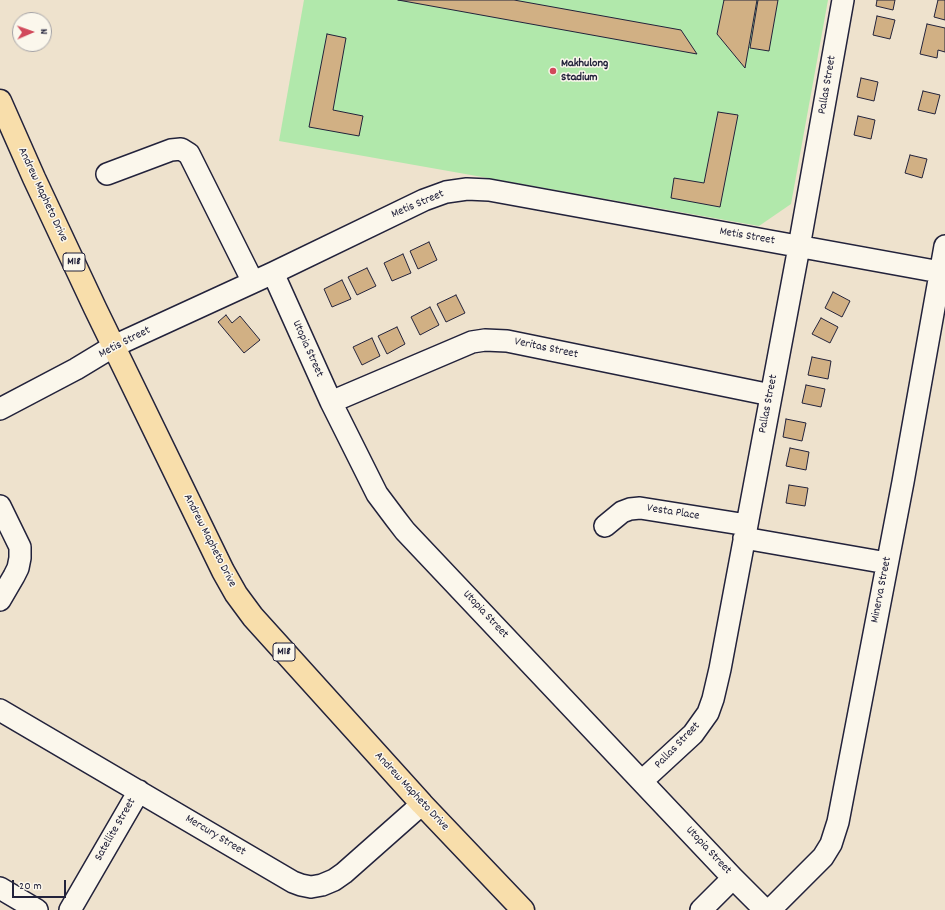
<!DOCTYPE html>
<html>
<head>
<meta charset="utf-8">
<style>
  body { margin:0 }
  #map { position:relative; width:945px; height:910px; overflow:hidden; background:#eee2cd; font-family:Dekko,sans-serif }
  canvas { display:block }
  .north { position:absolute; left:12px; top:12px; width:40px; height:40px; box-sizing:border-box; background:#fbf7ec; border:1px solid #a4a2a5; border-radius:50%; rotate:88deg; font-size:11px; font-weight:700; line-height:16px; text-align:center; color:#22223b }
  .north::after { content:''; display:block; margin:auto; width:14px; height:18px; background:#d1495b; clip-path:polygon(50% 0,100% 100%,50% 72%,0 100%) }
  .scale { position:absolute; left:12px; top:880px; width:54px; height:18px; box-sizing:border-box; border:2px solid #22223b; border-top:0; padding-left:5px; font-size:12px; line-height:14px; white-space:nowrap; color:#22223b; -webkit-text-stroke:3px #fbf7ec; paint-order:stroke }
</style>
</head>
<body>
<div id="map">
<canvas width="945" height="910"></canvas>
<div class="north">N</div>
<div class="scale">20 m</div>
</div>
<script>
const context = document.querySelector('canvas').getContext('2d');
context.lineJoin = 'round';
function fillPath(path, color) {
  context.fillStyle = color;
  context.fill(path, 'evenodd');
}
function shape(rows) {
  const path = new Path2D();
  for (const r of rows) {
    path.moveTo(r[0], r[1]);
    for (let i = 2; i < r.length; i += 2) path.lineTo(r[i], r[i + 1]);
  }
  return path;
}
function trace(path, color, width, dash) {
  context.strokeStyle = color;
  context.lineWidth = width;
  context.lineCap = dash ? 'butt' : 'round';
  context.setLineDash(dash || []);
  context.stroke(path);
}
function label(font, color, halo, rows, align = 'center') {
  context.font = font + ' Dekko,sans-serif';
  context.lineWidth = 3;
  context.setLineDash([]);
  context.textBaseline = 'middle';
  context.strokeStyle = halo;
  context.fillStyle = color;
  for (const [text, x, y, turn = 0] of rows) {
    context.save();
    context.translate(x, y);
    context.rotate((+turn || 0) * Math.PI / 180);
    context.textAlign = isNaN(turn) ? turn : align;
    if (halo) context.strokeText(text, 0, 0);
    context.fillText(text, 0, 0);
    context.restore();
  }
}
fillPath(shape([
  [304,0,828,0,791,204,759,226,279,141]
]), '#b1e8ab');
const building = shape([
  [398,0,514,0,681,30,697,54,398,0],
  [724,0,757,0,745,68,717,34,724,0],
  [758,0,778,0,769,51,750,48,758,0],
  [877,0,895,0,893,10,876,6,877,0],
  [938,0,945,0,945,20,934,17,938,0],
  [877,16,895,20,890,39,873,35,877,16],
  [927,24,945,28,945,52,938,50,937,58,920,54,927,24],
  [327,34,346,38,333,110,363,116,359,136,309,127,327,34],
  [861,78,878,82,874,101,857,97,861,78],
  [923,91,940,95,935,114,918,110,923,91],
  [718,112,738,115,720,207,671,198,674,178,704,183,718,112],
  [858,116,875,120,871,139,854,135,858,116],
  [910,155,927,159,922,178,905,173,910,155],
  [429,242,437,260,418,269,410,251,429,242],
  [403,254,411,273,392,281,384,263,403,254],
  [367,268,376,286,357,295,348,277,367,268],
  [342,280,351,299,332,307,324,289,342,280],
  [833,292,850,301,842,317,825,308,833,292],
  [456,295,465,313,446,322,437,304,456,295],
  [430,307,439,325,420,335,411,317,430,307],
  [226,315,232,323,240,316,260,340,244,353,218,322,226,315],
  [821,318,838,327,830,343,812,334,821,318],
  [397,327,405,344,387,354,378,336,397,327],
  [372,338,380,356,362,365,353,347,372,338],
  [812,357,831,361,828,379,808,375,812,357],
  [806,385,825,389,821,407,802,403,806,385],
  [786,419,806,423,802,441,783,437,786,419],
  [790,448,809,452,806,470,786,466,790,448],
  [789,485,808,488,805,506,786,503,789,485]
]);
fillPath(building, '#d1b084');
trace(building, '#22223b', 1);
const minor = shape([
  [107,174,171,150,181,149,189,154,253,282],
  [273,273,331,402,377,494,395,518,405,531,733,878,765,910],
  [331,402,472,342,485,340,507,341,771,395],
  [0,409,76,369,114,346,273,273,424,200,446,192,467,189,489,190,945,273],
  [0,506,20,547,20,558,18,568,14,576,0,600],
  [605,526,622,512,630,509,640,508,747,525],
  [744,538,887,563],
  [0,710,293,882,301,885,311,887,322,885,334,880,344,873,422,804],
  [642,781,693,734,708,713,713,699,720,669,799,247,843,0],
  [0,888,37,910],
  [70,910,139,791],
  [701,910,733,878],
  [770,910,823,857,831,844,838,822,903,482,945,246]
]);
const major = shape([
  [0,101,34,178,95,308,223,571,236,594,253,617,422,804,523,910]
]);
trace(minor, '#22223b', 24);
trace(major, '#22223b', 25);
trace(minor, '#fbf7ec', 21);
trace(major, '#f8deab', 22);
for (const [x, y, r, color] of [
  [553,71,4,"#d1495b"]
]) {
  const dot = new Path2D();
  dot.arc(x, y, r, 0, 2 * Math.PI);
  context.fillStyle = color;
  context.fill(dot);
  trace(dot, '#fbf7ec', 1.5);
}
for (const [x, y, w] of [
  [74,262,22],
  [284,652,22]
]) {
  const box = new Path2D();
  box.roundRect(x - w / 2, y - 9, w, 18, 3);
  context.fillStyle = '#fbf7ec';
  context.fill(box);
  trace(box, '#22223b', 1);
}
label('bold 11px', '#22223b', null, [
  ["M18",74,262],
  ["M18",284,652]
]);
label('bold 12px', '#22223b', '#fbf7ec', [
  ["Makhulong",561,64],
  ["Stadium",561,78]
], 'left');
label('12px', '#22223b', '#fbf7ec', [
  ["Pallas Street",828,85,-80],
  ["Andrew Mapheto Drive",42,195,65],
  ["Metis Street",418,205,-23],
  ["Metis Street",747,237,10],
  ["Metis Street",125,343,-27],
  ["Utopia Street",307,349,66],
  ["Veritas Street",546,349,12],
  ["Pallas Street",769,404,-79],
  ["Vesta Place",673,513,9],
  ["Andrew Mapheto Drive",209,541,63],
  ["Minerva Street",882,590,-79],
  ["Utopia Street",485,615,47],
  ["Pallas Street",678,746,-46],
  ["Andrew Mapheto Drive",411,792,47],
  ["Satellite Street",116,830,-60],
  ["Mercury Street",215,836,31],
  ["Utopia Street",708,851,47]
]);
</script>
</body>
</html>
